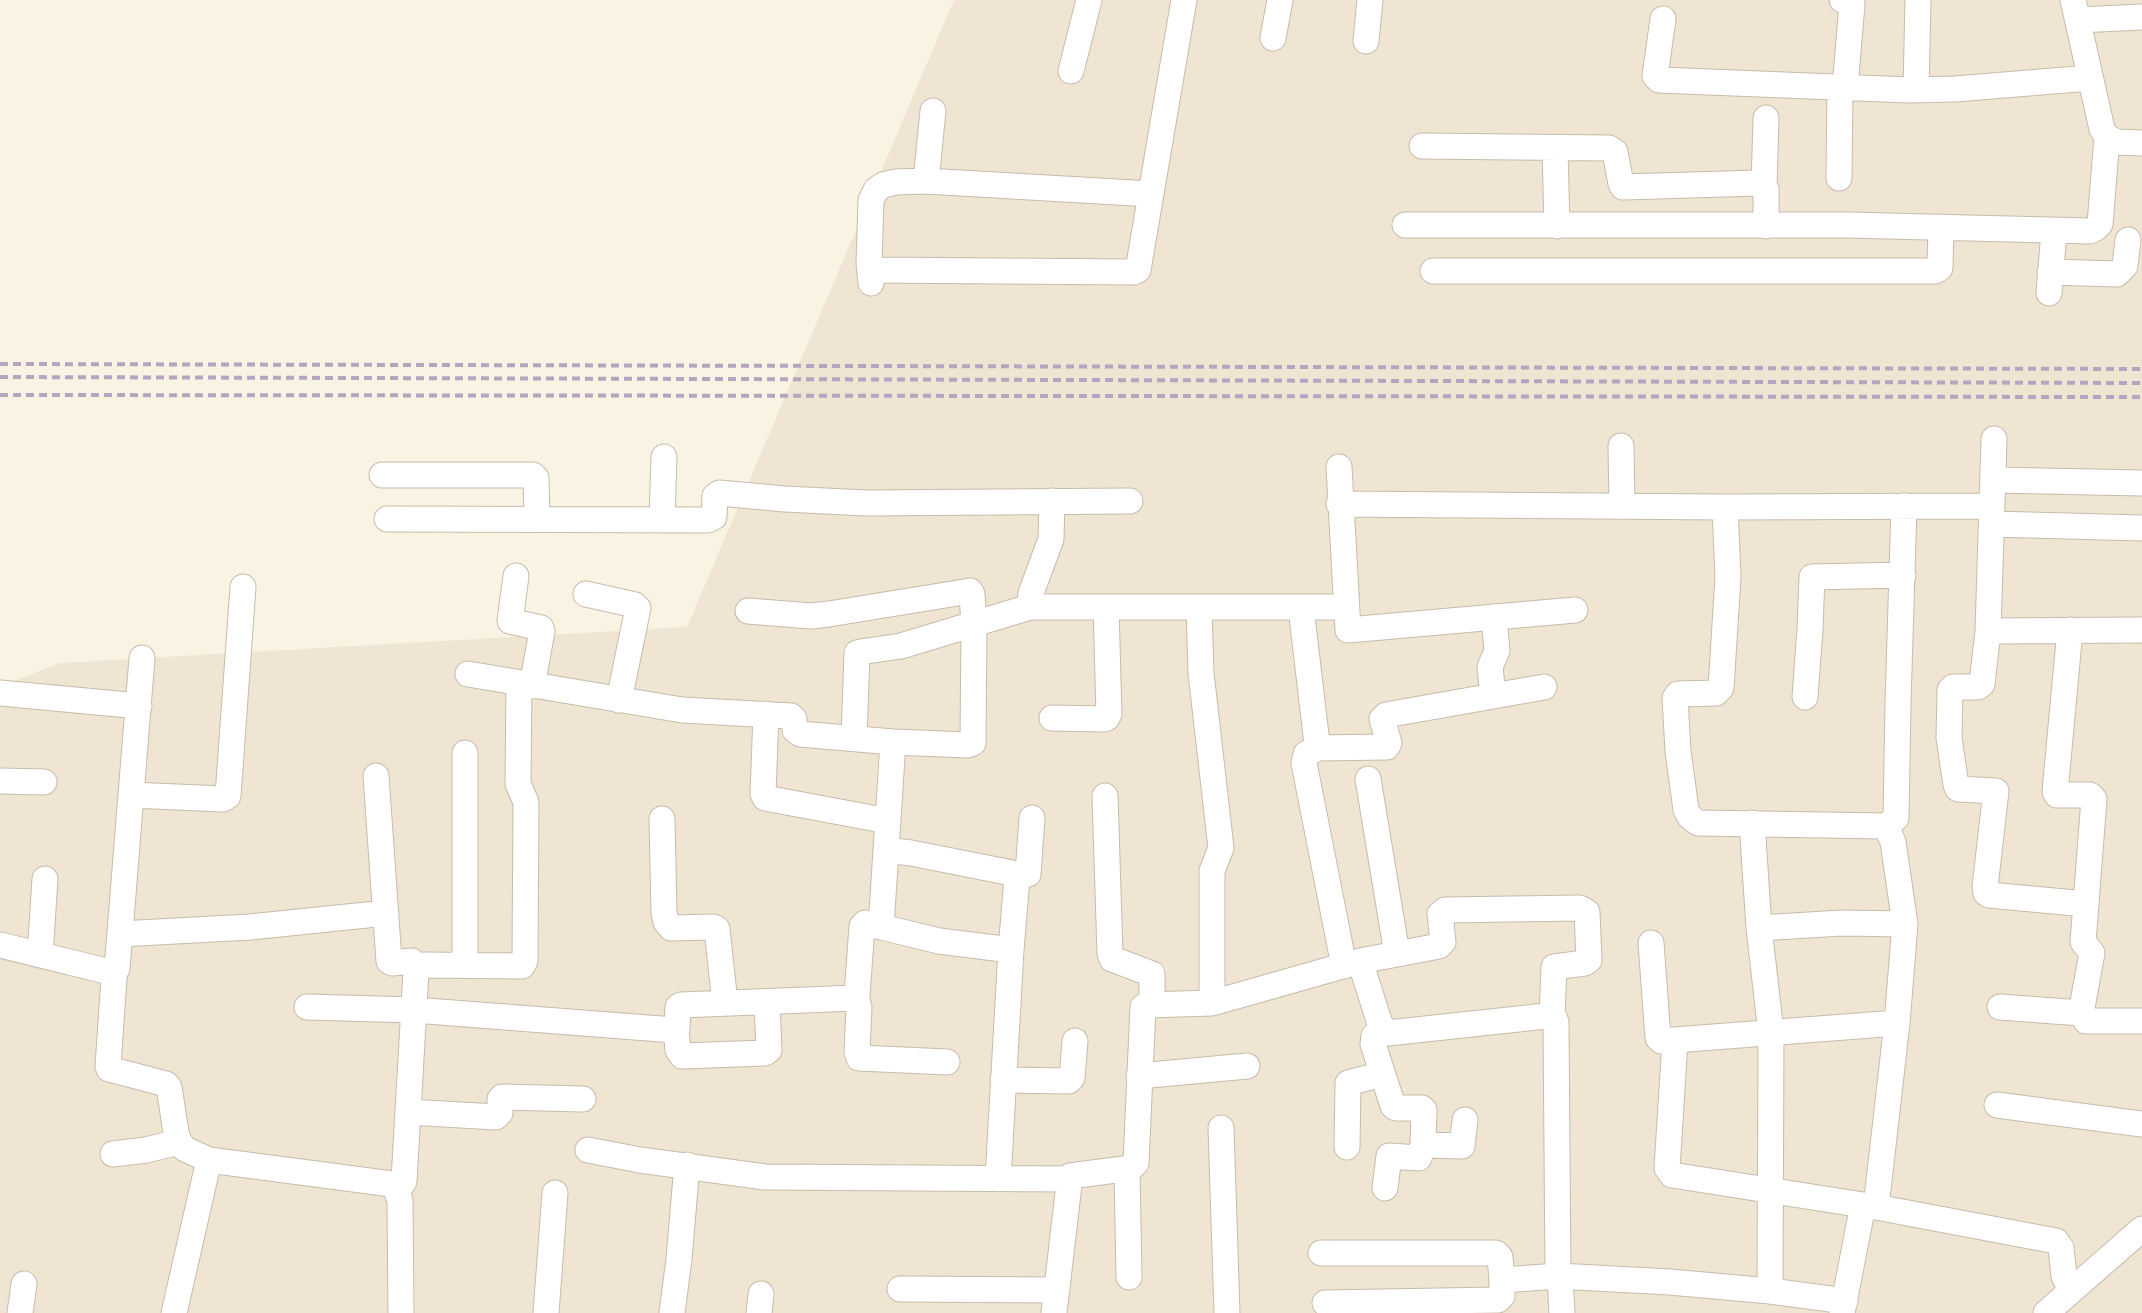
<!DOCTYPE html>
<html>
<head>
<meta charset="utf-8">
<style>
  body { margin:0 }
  canvas { display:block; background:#f9f3e3 }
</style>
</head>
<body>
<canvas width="2142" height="1313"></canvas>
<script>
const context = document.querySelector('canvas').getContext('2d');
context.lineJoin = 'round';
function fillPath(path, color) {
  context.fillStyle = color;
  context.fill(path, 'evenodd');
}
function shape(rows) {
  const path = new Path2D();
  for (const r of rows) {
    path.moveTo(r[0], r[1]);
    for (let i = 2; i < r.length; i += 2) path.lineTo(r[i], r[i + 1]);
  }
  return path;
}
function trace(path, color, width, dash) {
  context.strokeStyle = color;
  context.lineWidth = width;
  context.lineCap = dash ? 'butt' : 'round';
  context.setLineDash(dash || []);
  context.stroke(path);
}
fillPath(shape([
  [954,0,2142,0,2142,1313,0,1313,0,687,59,663,687,627]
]), '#efe5d2');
const minor = shape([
  [1842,0,1849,1,1852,4,1845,88],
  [2073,0,2102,129,2107,137,2117,142,2142,143],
  [1663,19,1655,76,1659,80,1909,90,1955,89,2090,78],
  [2078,20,2142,17],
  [1273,38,1280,0],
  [1366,41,1370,0],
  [1071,71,1089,0],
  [1916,90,1918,0],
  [1422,146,1609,148,1615,152,1621,184,1623,187,1758,183,1762,185,1766,189,1766,226],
  [1555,149,1557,226],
  [1839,178,1840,88],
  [926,181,933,111],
  [1764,187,1766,118],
  [1405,225,1848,225,2090,231,2096,228,2100,224,2107,137],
  [870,270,1134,272,1138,270,1184,0],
  [1433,271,1935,271,1940,268,1941,227],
  [2050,272,2117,274,2125,266,2128,240],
  [871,283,869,263,871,200,876,190,883,185,896,182,926,181,1151,194],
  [2049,293,2054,231],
  [1994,439,1988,631,1982,684,1978,687,1953,687,1950,690,1949,738,1956,785,1958,789,1996,791,1985,887,1986,893,1989,895,2086,904],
  [1621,446,1622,506],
  [1339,467,1348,630,1575,610],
  [382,475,533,475,536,478,537,519],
  [1993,480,2142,483],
  [1339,504,1725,507,1992,506],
  [1725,507,1728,577,1721,688,1716,693,1678,694,1675,698,1678,751,1686,810,1690,817,1698,823,1886,826,1896,818,1898,703,1904,506],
  [387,519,708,520,714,517,715,496,719,493,785,499,866,503,1130,501],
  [662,520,664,457],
  [1992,524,2142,528],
  [516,576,510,621,541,628,542,631,532,686],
  [586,594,635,605,638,608,619,700],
  [1030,607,1031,593,1051,539,1052,501],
  [1199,608,1201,673,1221,848,1212,871,1212,1003],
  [1301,608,1317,744,1314,750,1306,754,1304,763,1344,966],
  [2070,630,2055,792,2057,795,2090,795,2094,799,2083,942,2092,953,2081,1013,2086,1021,2142,1021],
  [1988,631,2142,630],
  [468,674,682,710,791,716,794,719,795,730,800,734,893,742,968,745,973,743,974,624,972,594,970,591,829,614,811,616,748,611],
  [0,693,139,706],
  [1493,696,1490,667,1497,651,1494,617],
  [1805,697,1810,629,1812,577,1903,575],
  [766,714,763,794,765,798,888,821],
  [1052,718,1103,719,1107,718,1109,714,1106,607],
  [854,738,857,653,860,652,901,646,1030,607,1346,607],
  [1316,748,1387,747,1389,743,1382,719,1386,715,1544,687],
  [376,776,389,961,392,963,412,961,418,967],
  [1368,779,1397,954],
  [0,781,44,782],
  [131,795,223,799,228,796,243,587],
  [1105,796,1110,954,1112,959,1152,974,1152,1005],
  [662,819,664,912,666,922,671,928,714,927,717,929,725,1003],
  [1752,823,1759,928,1771,1033,1770,1291],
  [1886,826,1893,842,1905,924],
  [886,850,911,853,1012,873,1017,878,1011,950,998,1179],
  [1017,878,1028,874,1032,818],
  [881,927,893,742],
  [1759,928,1842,923,1905,924,1897,1023,1876,1207],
  [120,934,250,927,386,913],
  [1651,943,1658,1038,1661,1041,1897,1023],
  [0,945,110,972,112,974,114,978,108,1066,109,1069,166,1084,169,1087,176,1132,179,1142,185,1149,209,1160,392,1184,395,1187,400,1201,401,1313],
  [40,955,45,879],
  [1360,961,1380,1024,1388,1033,1546,1016,1555,1019,1556,1023,1558,1276,1670,1282,1770,1291,1845,1301],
  [465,965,465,753],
  [112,974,117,969,142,658],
  [856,997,859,1007,857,1052,859,1058,947,1062],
  [307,1007,414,1010,674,1030,677,1029,678,1007,681,1005,855,998,857,996,862,926,865,923,939,941,1011,950],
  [2000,1007,2081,1013],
  [676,1029,678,1050,682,1056,765,1053,769,1050,767,1002],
  [1384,1030,1374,1036,1373,1044,1393,1106,1396,1108,1422,1108,1424,1110,1423,1145,1462,1146,1465,1120],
  [1675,1041,1667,1168,1672,1175,1876,1207,2056,1241,2061,1248,2064,1276,2071,1291],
  [1139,1076,1247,1066],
  [1003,1080,1069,1081,1072,1078,1075,1041],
  [1997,1105,2142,1124],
  [408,1112,496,1117,500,1113,500,1099,502,1097,583,1099],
  [1221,1128,1227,1313],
  [1347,1147,1348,1083,1382,1074],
  [588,1150,640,1160,765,1177,1069,1179],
  [113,1154,146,1150,179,1142],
  [1127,1169,1129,1277],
  [1385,1188,1389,1156,1419,1158,1423,1145],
  [398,1191,404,1181,416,971,418,967,424,965,522,966,525,961,526,802,518,784,519,684],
  [1321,1253,1496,1253,1500,1257,1502,1280,1558,1276],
  [1560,1277,1562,1313],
  [900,1289,1057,1290],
  [1325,1303,1498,1300,1502,1296,1502,1280],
  [20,1313,24,1284],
  [174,1313,209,1160],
  [546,1313,555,1193],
  [672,1313,679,1259,687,1165],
  [759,1313,761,1294],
  [1054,1313,1070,1176,1131,1168,1136,1163,1143,1007,1146,1005,1212,1003,1360,961,1439,946,1443,942,1440,914,1445,910,1580,908,1587,912,1589,960,1585,963,1554,967,1552,1017],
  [1842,1313,1863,1205],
  [2046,1313,2142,1229]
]);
trace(minor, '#c8bbab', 27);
trace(minor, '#fff', 25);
trace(shape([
  [0,364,2142,369],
  [0,377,2142,383],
  [0,395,2142,397]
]), '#b6a4c0', 4, [8, 5]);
</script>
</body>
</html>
